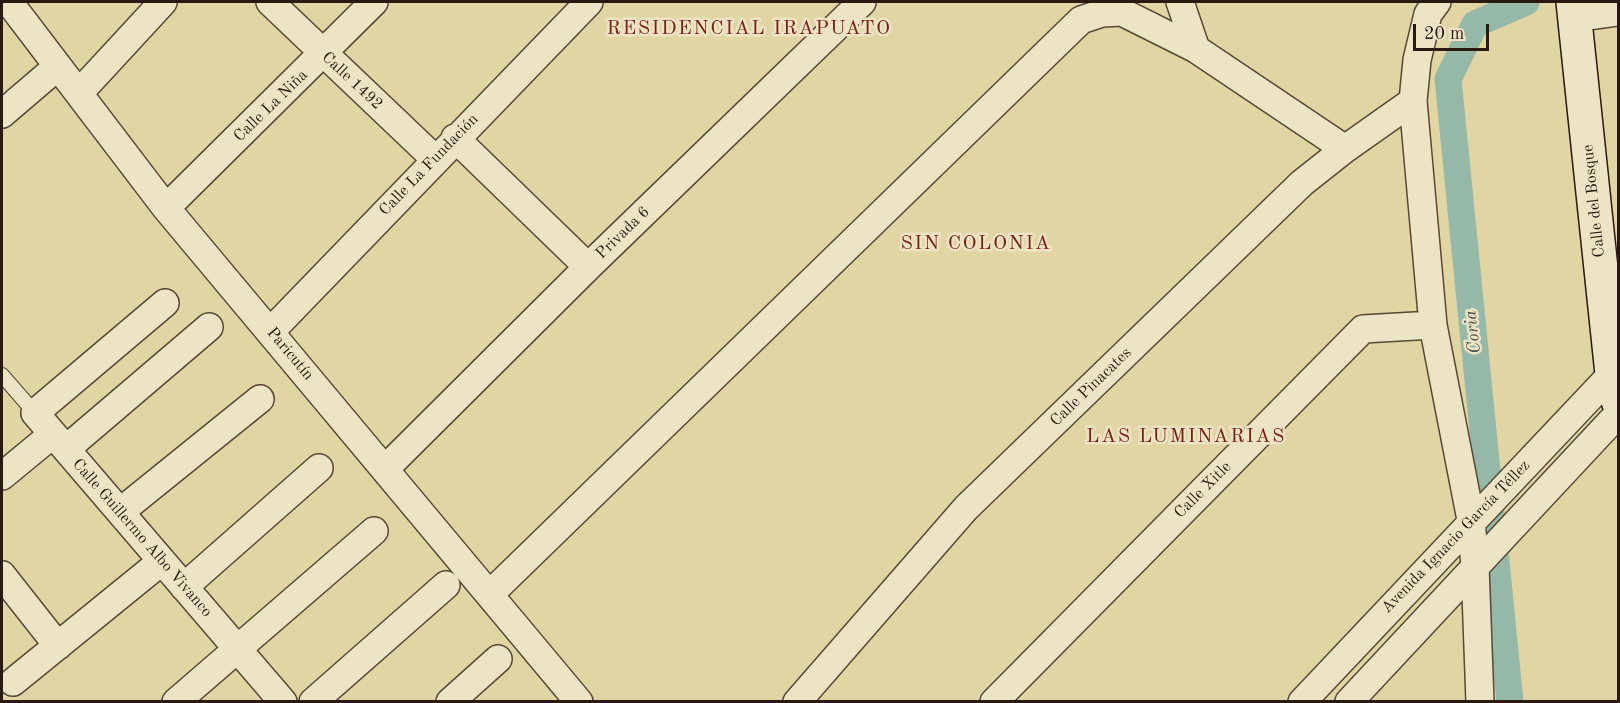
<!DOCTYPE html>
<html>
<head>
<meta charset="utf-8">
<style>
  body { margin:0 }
  #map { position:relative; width:1620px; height:703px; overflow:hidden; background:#e2d5a4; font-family:"Old Standard TT",serif }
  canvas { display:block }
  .frame { position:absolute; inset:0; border:3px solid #291911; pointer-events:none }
  .scale { position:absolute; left:1413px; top:24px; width:76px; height:27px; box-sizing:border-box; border:3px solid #291911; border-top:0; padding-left:8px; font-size:18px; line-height:21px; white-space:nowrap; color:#291911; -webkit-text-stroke:4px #ece4c4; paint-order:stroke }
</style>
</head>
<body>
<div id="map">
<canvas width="1620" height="703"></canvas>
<div class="frame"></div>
<div class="scale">20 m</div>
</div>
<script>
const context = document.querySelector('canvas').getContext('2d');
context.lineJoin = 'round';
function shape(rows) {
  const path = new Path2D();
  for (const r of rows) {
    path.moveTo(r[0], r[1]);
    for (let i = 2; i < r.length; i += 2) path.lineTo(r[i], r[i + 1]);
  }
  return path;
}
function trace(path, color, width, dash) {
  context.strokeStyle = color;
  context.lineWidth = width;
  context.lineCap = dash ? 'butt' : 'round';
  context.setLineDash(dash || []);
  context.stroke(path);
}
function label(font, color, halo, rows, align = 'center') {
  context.font = font + ' "Old Standard TT",serif';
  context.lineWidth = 5;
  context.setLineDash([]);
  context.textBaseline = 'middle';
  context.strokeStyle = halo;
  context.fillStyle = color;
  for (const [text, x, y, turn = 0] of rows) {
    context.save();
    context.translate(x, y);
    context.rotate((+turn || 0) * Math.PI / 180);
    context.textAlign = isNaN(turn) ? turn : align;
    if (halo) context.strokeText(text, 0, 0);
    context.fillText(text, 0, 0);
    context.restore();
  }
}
trace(shape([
  [1510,702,1448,79,1475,24,1526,2]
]), '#95b8a9', 27);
const lane = shape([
  [2,375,35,413]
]);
const street = shape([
  [9,2,166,208,579,702],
  [270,2,435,159],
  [1180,2,1196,49],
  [1437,2,1428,14,1417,60,1413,101,1433,325,1471,520,1475,566,1480,702],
  [1575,18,1618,12],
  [79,93,163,2],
  [2,114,57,67],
  [455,138,588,267],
  [166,208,374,2],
  [165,303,35,413,283,702],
  [271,331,589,2],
  [66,449,209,327],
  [386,468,588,267,862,2],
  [2,476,53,434],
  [120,512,260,399],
  [2,575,58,646],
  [184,587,319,468],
  [490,594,1081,20,1102,13,1122,12,1196,49,1345,149],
  [13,682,162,561],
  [176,702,374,531],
  [313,702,446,585],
  [450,702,498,659],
  [797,702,966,508,1302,183,1345,149,1413,101],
  [994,702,1363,329,1433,325],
  [1302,702,1612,374],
  [1349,702,1618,414]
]);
const secondary = shape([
  [1573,2,1612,374,1618,401]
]);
trace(lane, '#574836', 16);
trace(street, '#574836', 30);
trace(secondary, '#291911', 36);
trace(lane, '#ece4c4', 14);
trace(street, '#ece4c4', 27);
trace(secondary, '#ece4c4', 33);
label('16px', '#291911', '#ece4c4', [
  ["Calle 1492",352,81,43],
  ["Calle La Niña",271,106,-44],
  ["Calle La Fundación",429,165,-46],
  ["Calle del Bosque",1594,201,-96],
  ["Privada 6",623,233,-44],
  ["Paricutín",290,354,50],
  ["Calle Pinacates",1091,387,-44],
  ["Calle Xitle",1203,490,-45],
  ["Avenida Ignacio García Téllez",1456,537,-46],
  ["Calle Guillermo Albo Vivanco",142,538,49]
]);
label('italic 18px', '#49493f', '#ece4c4', [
  ["Coria",1473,332,-96]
]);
context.letterSpacing = '1.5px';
label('20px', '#7a1f14', '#ece4c4', [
  ["RESIDENCIAL IRAPUATO",749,29],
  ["SIN COLONIA",976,244],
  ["LAS LUMINARIAS",1186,437]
]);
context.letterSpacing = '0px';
</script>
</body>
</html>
